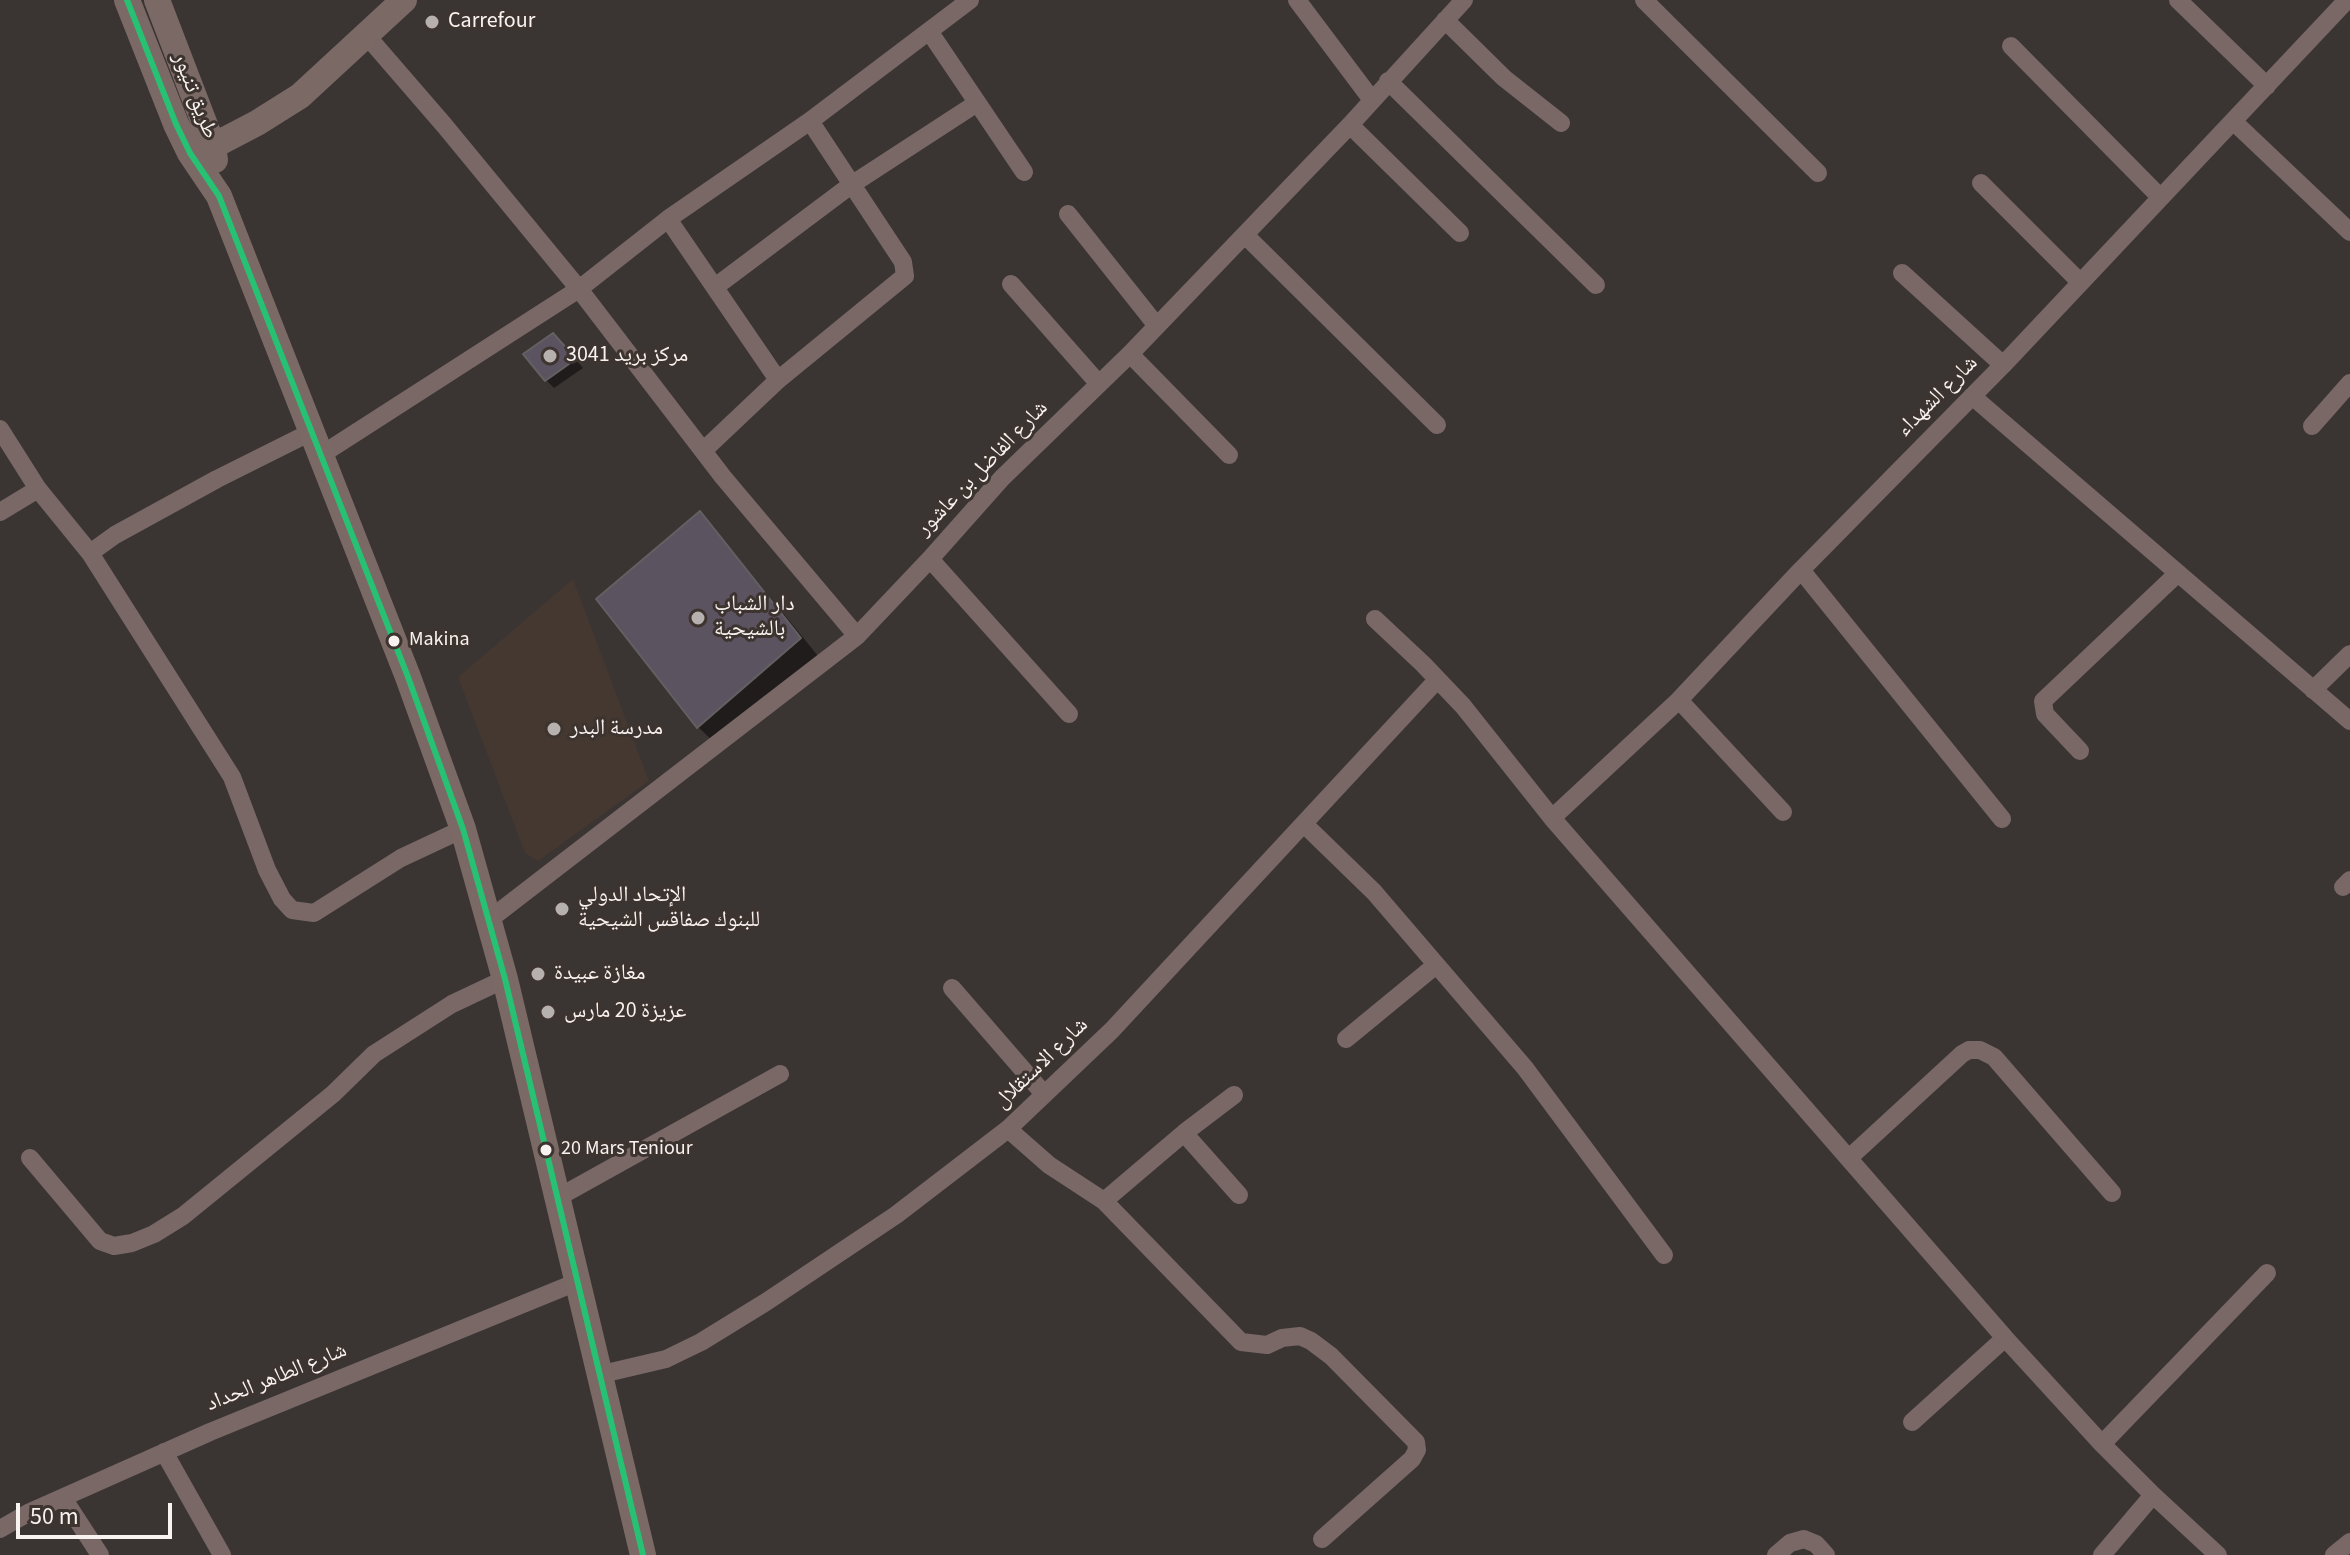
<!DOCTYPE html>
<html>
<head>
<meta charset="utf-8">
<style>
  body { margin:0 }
  #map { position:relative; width:2350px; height:1555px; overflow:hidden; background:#3a3533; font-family:"Source Sans 3",sans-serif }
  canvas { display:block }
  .scale { position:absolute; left:16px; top:1503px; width:156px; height:36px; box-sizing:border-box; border:4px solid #f8f2f0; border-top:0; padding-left:10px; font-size:24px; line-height:28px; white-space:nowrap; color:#f8f2f0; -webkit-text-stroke:6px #3d3430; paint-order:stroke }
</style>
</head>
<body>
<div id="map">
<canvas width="2350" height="1555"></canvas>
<div class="scale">50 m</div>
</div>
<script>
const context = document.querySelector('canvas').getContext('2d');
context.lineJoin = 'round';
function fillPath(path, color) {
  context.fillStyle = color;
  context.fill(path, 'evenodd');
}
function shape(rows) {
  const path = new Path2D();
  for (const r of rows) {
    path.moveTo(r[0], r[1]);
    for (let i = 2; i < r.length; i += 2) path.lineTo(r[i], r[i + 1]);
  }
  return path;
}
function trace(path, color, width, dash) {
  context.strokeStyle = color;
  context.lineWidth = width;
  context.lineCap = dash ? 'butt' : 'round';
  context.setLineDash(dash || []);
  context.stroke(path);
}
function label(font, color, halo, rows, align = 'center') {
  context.font = font + ' "Source Sans 3","Noto Naskh Arabic",sans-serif';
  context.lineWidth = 6;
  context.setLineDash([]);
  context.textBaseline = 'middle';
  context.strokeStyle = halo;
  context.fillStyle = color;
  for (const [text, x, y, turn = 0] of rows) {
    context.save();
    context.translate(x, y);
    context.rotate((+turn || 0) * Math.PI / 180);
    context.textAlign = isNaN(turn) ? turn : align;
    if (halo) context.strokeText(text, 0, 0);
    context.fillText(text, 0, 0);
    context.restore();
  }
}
fillPath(shape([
  [573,579,649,781,538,861,525,853,458,677]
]), '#453830');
fillPath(shape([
  [562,344,583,368,554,388,546,380],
  [700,514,717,532,818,656,716,744,698,727]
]), '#0007');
const building = shape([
  [553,333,576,359,545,381,523,354,553,333],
  [700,511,801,638,697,728,596,599,700,511]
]);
fillPath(building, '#5c5361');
trace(building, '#636061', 2);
trace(shape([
  [1297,0,1372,100],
  [1644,0,1818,173],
  [2178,0,2267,86],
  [1445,20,1504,78,1561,123],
  [929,31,1024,172],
  [367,36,444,125,579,289,723,477,857,636],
  [2011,46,2160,197],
  [1388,81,1596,285],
  [2233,121,2350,232],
  [1350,125,1460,233],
  [1981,183,2080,282],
  [1068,214,1157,326],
  [668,219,778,380],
  [1245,235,1437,425],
  [1902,273,2003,365],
  [1011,284,1099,384],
  [715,287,851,185,977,103],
  [1130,354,1229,455],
  [1972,396,2350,721],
  [2312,426,2350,383],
  [0,429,38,489,90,553,115,535,217,479,311,432],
  [704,450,778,380,905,276,903,262,810,121],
  [321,455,579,289,668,219,810,121,970,0],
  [0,512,38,489],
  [90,553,232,777,267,870,282,899,292,910,314,913,401,858,463,829],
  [930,559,1069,714],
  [1801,570,2002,819],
  [1375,619,1423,664,1463,706,1552,818,2005,1338,2102,1444,2153,1495,2218,1555],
  [2313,690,2350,654],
  [1679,700,1783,812],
  [2080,751,2045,714,2043,701,2178,573],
  [1552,818,1679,700,1801,570,2003,365,2347,0],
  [1304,824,1374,892,1525,1068,1664,1255],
  [2343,887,2350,880],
  [490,919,857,636,930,559,1002,478,1130,354,1350,125,1464,0],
  [952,988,1044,1094],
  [1346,1039,1436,965],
  [1008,1129,1049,1165,1104,1201,1241,1342,1267,1345,1282,1338,1300,1336,1311,1341,1331,1356,1416,1442,1417,1450,1412,1459,1322,1539],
  [1184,1133,1239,1195],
  [30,1158,100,1241,114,1246,132,1243,154,1234,183,1216,333,1094,374,1054,452,1004,505,979],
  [1849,1158,1962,1054,1969,1050,1980,1050,1994,1057,2112,1193],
  [557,1198,780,1074],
  [1104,1201,1184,1133,1234,1095],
  [598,1375,666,1359,701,1342,766,1302,896,1215,1008,1129,1112,1030,1437,680],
  [1912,1422,2005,1338],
  [2102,1444,2267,1273],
  [164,1452,222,1555],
  [63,1498,100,1555],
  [0,1529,28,1513,210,1432,577,1282],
  [1776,1555,1790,1543,1804,1539,1816,1544,1826,1555],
  [2102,1555,2153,1495],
  [2334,1555,2350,1542]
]), '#796865', 18);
trace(shape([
  [127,0,176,124,190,153,219,196,408,677,463,829,505,979,643,1555],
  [157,0,213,146,215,160],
  [190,153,213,146,257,123,300,96,404,0]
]), '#7b6966', 26);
trace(shape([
  [127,0,176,124,190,153,219,196,408,677,463,829,505,979,643,1555]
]), '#26c172', 6);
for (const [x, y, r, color] of [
  [432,22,8,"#b6b0ae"],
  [550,356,8,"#b6b0ae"],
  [698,618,8,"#b6b0ae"],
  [394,641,7,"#f8f2f0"],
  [554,729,8,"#b6b0ae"],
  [562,909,8,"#b6b0ae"],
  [538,974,8,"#b6b0ae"],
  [548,1012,8,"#b6b0ae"],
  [546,1150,7,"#f8f2f0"]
]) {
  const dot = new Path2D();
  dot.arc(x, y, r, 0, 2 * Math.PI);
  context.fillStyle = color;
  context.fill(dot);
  trace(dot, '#3d3430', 3);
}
label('20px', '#f8f2f0', '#3d3430', [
  ["Makina",409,641],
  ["20 Mars Teniour",561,1150]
], 'left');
label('22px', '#f8f2f0', '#3d3430', [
  ["Carrefour",448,22],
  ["مركز بريد 3041",566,356],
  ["دار الشباب",714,605],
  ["بالشيحية",714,630],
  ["مدرسة البدر",570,729],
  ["الإتحاد الدولي",578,896],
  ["للبنوك صفاقس الشيحية",578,921],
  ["مغازة عبيدة",554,974],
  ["عزيزة 20 مارس",564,1012]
], 'left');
label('22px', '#f8f2f0', '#3d3430', [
  ["طريق تنيور",194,96,69],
  ["شارع الشهداء",1938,397,-45],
  ["شارع الفاضل بن عاشور",983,469,-46],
  ["شارع الاستقلال",1042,1064,-44],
  ["شارع الطاهر الحداد",277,1378,-22]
]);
</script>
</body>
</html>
